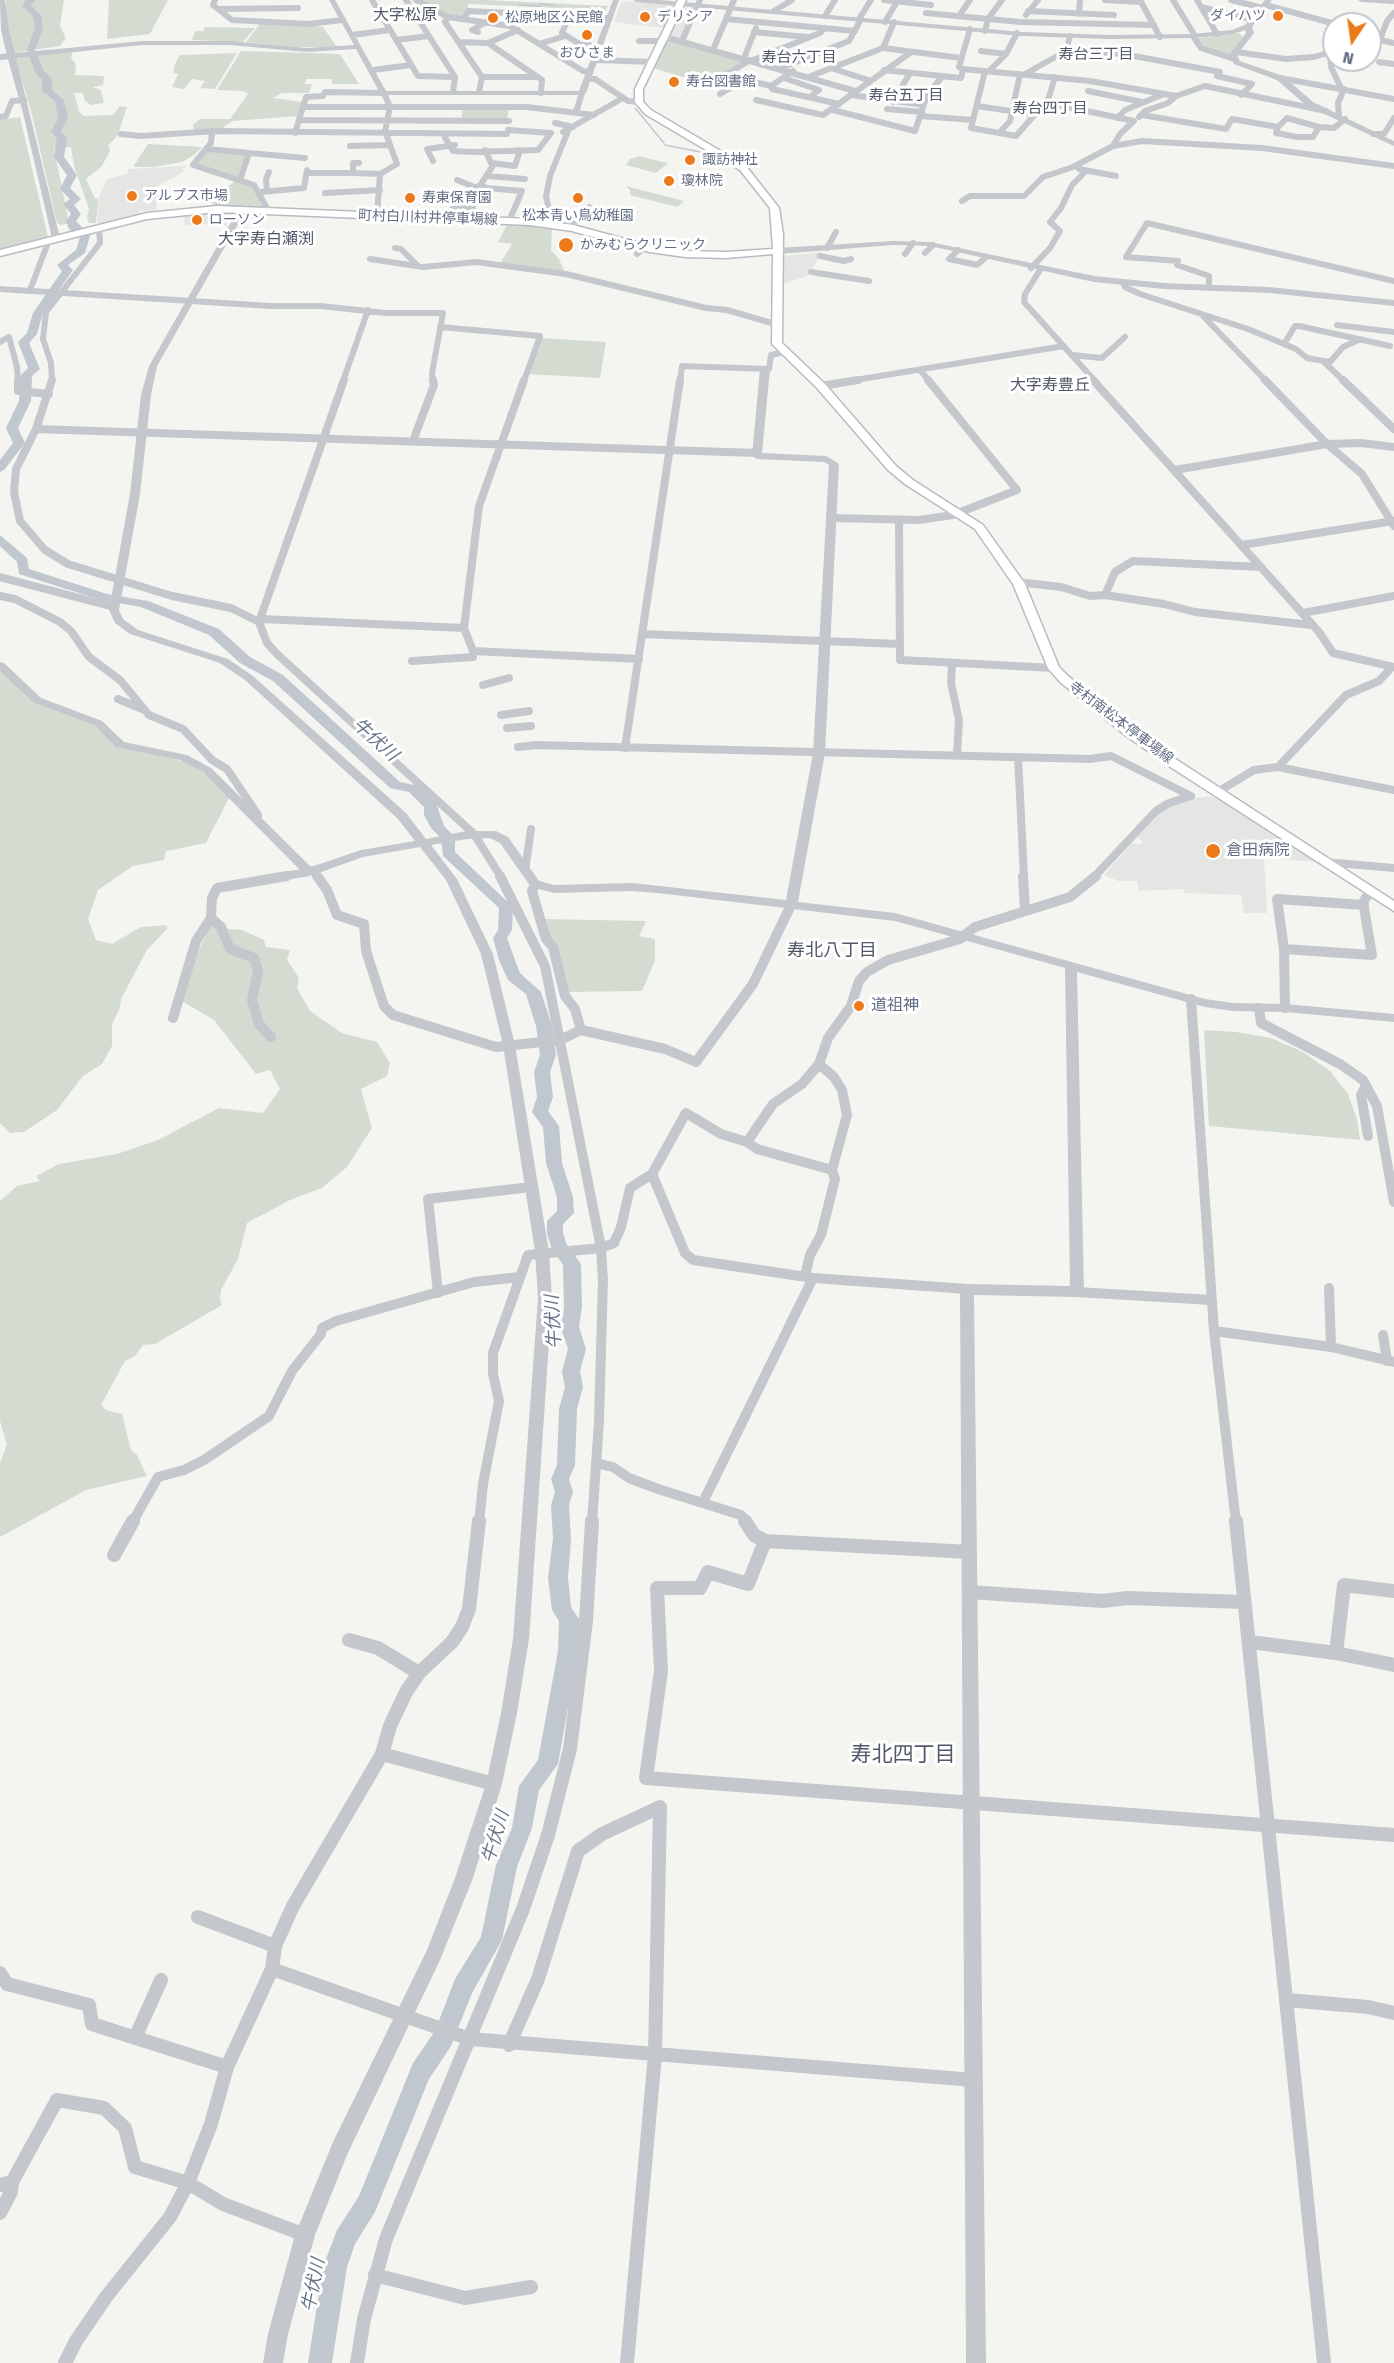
<!DOCTYPE html>
<html>
<head>
<meta charset="utf-8">
<style>
  body { margin:0 }
  #map { position:relative; width:1394px; height:2363px; overflow:hidden; background:#f4f5f1; font-family:"Fira Sans",sans-serif }
  canvas { display:block }
  .north { position:absolute; left:1322px; top:12px; width:60px; height:60px; box-sizing:border-box; background:#fff; border:2px solid #c0c5ce; border-radius:50%; rotate:193deg; font-size:16px; font-weight:700; line-height:24px; text-align:center; color:#626d84 }
  .north::after { content:''; display:block; margin:auto; width:21px; height:27px; background:#ec7a1a; clip-path:polygon(50% 0,100% 100%,50% 72%,0 100%) }
</style>
</head>
<body>
<div id="map">
<canvas width="1394" height="2363"></canvas>
<div class="north">N</div>
</div>
<script>
const context = document.querySelector('canvas').getContext('2d');
context.lineJoin = 'round';
function fillPath(path, color) {
  context.fillStyle = color;
  context.fill(path, 'evenodd');
}
function shape(rows) {
  const path = new Path2D();
  for (const r of rows) {
    path.moveTo(r[0], r[1]);
    for (let i = 2; i < r.length; i += 2) path.lineTo(r[i], r[i + 1]);
  }
  return path;
}
function trace(path, color, width, dash) {
  context.strokeStyle = color;
  context.lineWidth = width;
  context.lineCap = dash ? 'butt' : 'round';
  context.setLineDash(dash || []);
  context.stroke(path);
}
function label(font, color, halo, rows, align = 'center') {
  context.font = font + ' "Fira Sans","Noto Sans JP",sans-serif';
  context.lineWidth = 6;
  context.setLineDash([]);
  context.textBaseline = 'middle';
  context.strokeStyle = halo;
  context.fillStyle = color;
  for (const [text, x, y, turn = 0] of rows) {
    context.save();
    context.translate(x, y);
    context.rotate((+turn || 0) * Math.PI / 180);
    context.textAlign = isNaN(turn) ? turn : align;
    if (halo) context.strokeText(text, 0, 0);
    context.fillText(text, 0, 0);
    context.restore();
  }
}
fillPath(shape([
  [621,2,624,1,677,5,667,27,654,27,614,22],
  [682,6,696,6,682,39,668,36],
  [184,166,188,166,182,169,185,170,180,174,157,186,162,189,158,195,172,197,168,203,157,203,156,210,144,212,141,209,138,215,97,225,98,199,107,179,127,174,129,169],
  [228,212,232,214,226,226,218,223,184,225,185,213],
  [822,252,808,276,782,284,784,256],
  [1215,796,1317,862,1264,858,1267,913,1244,913,1241,895,1184,893,1183,889,1139,891,1137,881,1118,881,1104,875,1132,843,1139,845,1143,842,1137,837,1165,808,1194,798]
]), '#e5e6e4');
fillPath(shape([
  [6,0,64,0,60,26,66,38,60,46,14,53,7,27],
  [109,0,168,0,150,34,107,39],
  [418,0,485,0,608,6,606,10,469,4,462,18,453,17],
  [262,21,323,27,337,47,293,47,246,42],
  [205,27,255,28,243,42,192,40,195,31,203,31],
  [1239,33,1243,37,1229,56,1204,48,1198,38],
  [668,39,747,60,724,75,741,80,733,86,686,78,656,69,654,68],
  [73,51,71,58,76,64,75,75,104,76,103,85,92,87,101,90,104,103,91,105,85,101,83,93,74,93,79,111,83,116,113,115,120,106,127,107,118,135,108,146,110,151,102,166,86,179,95,198,98,199,96,223,89,223,87,217,89,209,74,166,71,147,54,149,69,223,61,225,57,223,31,111,15,58],
  [241,51,340,54,359,84,333,84,331,79,306,79,305,84,312,84,309,93,282,93,273,98,302,102,298,116,233,121,221,129,194,131,193,125,200,119,230,119,248,94,244,91,217,90],
  [237,53,215,89,200,88,205,81,192,79,184,89,172,87,178,74,173,73,175,64,180,55],
  [463,109,509,109,507,119,461,119],
  [20,117,48,237,0,250,0,120],
  [148,144,202,147,194,155,182,162,154,167,133,167],
  [207,151,245,155,238,179,196,164],
  [639,156,642,157,668,163,656,173,626,165,630,159],
  [235,181,254,187,263,207,214,206,211,200],
  [626,186,684,201,677,207,630,195,630,190],
  [508,223,552,226,551,250,559,259,565,273,500,264,512,244,498,242],
  [542,338,606,342,600,378,527,374],
  [0,669,35,702,91,723,120,748,156,753,193,765,214,781,229,798,206,843,166,851,164,860,133,866,98,890,88,919,96,940,112,944,141,927,165,925,168,928,147,950,121,999,120,1007,112,1025,112,1046,102,1064,83,1076,57,1110,24,1132,10,1133,0,1123],
  [543,919,646,921,639,936,655,939,655,961,642,991,568,992],
  [213,921,227,929,242,930,264,940,266,947,290,950,287,960,299,978,297,988,310,1011,342,1033,377,1042,390,1063,387,1076,361,1089,372,1128,347,1167,322,1188,290,1200,247,1223,238,1259,221,1290,220,1300,222,1305,155,1344,143,1345,135,1356,125,1361,101,1405,106,1410,122,1414,131,1450,137,1455,147,1476,86,1490,0,1537,0,1463,7,1445,0,1421,0,1201,17,1186,40,1181,36,1176,59,1164,117,1154,158,1140,219,1108,263,1113,280,1089,270,1070,256,1074,214,1020,180,1000,190,967],
  [1204,1030,1236,1032,1271,1038,1303,1052,1330,1071,1348,1094,1357,1119,1360,1140,1209,1126]
]), '#d4dcd2');
trace(shape([
  [540,4,553,5],
  [519,5,540,6],
  [635,108,664,143],
  [665,145,716,155]
]), '#c0c7cf', 1.5);
fillPath(shape([
  [26,0,35,0,31,6,41,15,43,28,35,50,44,71,52,79,52,90,64,100,68,118,61,131,67,139,64,157,77,175,70,188,81,199,74,205,81,214,76,221,90,236,85,253,68,265,73,270,43,313,37,334,29,343,40,369,32,376,31,401,18,428,25,443,4,470,0,472,0,460,13,443,6,428,19,401,21,375,28,368,18,342,27,333,33,313,62,271,57,265,76,250,80,237,69,229,66,221,71,214,63,204,70,199,60,189,67,175,54,157,57,139,51,131,58,118,55,101,42,91,42,80,35,72,27,50,35,28,33,16,22,6,26,0],
  [0,535,27,558,29,569,107,594,148,601,219,629,250,657,283,675,400,782,419,786,436,803,444,826,455,837,455,852,513,907,512,930,507,938,515,960,520,973,541,992,552,1026,556,1055,550,1072,553,1097,548,1111,559,1126,562,1163,573,1197,574,1213,563,1224,563,1233,567,1245,581,1264,582,1307,579,1327,586,1349,580,1371,583,1387,577,1409,575,1465,569,1479,573,1492,569,1505,571,1539,568,1578,571,1607,579,1619,578,1651,558,1764,539,1790,532,1828,517,1867,502,1940,472,1993,451,2046,429,2079,375,2212,355,2244,347,2267,332,2363,308,2363,323,2267,337,2230,359,2196,413,2063,435,2031,455,1979,481,1937,496,1865,512,1828,519,1786,538,1760,558,1651,559,1621,552,1610,548,1578,553,1539,551,1505,555,1492,551,1479,557,1465,559,1409,565,1387,562,1371,568,1349,561,1328,564,1307,563,1265,551,1247,547,1233,547,1221,557,1211,557,1197,546,1163,543,1127,532,1112,537,1097,534,1072,540,1055,536,1026,526,994,508,980,499,960,493,938,498,930,499,908,443,856,441,838,431,828,424,815,424,807,409,792,390,788,273,681,240,663,209,635,141,607,101,600,19,574,17,562,0,546,0,535]
]), '#c0c7cf');
const secondary = shape([
  [678,0,686,0,643,89,643,102,651,110,746,166,779,208,783,234,782,343,825,384,896,466,913,480,983,525,1025,584,1059,667,1068,676,1133,729,1180,762,1394,901,1394,911,1172,768,1125,735,1060,682,1048,668,1013,584,975,529,905,484,888,470,817,388,772,344,773,254,726,258,685,257,650,252,572,231,530,225,217,212,147,219,0,256,0,250,147,213,217,206,530,219,573,225,651,246,685,251,726,252,773,249,770,208,740,170,645,114,635,102,635,89,678,0]
]);
trace(secondary, '#b9bbc1', 3);
trace(shape([
  [215,0,213,5,232,20,308,24,343,20],
  [372,0,418,76,455,77],
  [406,0,455,77,453,92],
  [416,0,448,17,510,26,583,71,590,72],
  [884,0,931,5],
  [1105,0,1141,2],
  [1140,0,1160,37],
  [1173,0,1195,36],
  [1197,0,1217,34],
  [1231,0,1263,8],
  [1266,5,1335,24],
  [1201,7,1254,20],
  [218,9,298,8],
  [774,11,792,0],
  [1028,11,1114,15],
  [926,13,1020,22,1154,25],
  [1079,14,1080,0],
  [1026,15,1038,0],
  [569,16,562,33,581,45,599,46],
  [825,16,835,0],
  [959,16,970,0],
  [448,17,445,22,482,77,479,92],
  [464,19,468,11,609,18],
  [726,19,855,31],
  [859,19,871,0],
  [885,22,898,0],
  [518,30,488,43,542,80,541,93],
  [985,31,988,19,1002,0],
  [478,32,472,30,486,22],
  [754,32,807,37],
  [352,35,389,30],
  [1070,36,1066,51,1123,54,1220,72],
  [1193,36,1201,48,1234,59],
  [665,37,855,91],
  [1376,39,1394,43],
  [396,40,429,36],
  [639,41,663,41],
  [682,41,700,0],
  [459,42,488,43],
  [539,44,565,36],
  [1370,44,1380,40,1387,21,1394,13],
  [883,48,894,22],
  [713,50,734,0],
  [981,51,1006,54],
  [1236,52,1286,59,1314,57,1334,51],
  [1330,52,1331,67,1341,88],
  [0,57,11,56],
  [744,58,756,28],
  [595,60,653,62],
  [750,60,726,75,771,86],
  [753,60,820,33,825,28],
  [1379,62,1394,64],
  [781,68,849,41,861,19],
  [831,68,868,80],
  [963,69,1090,81,1176,96,1205,86,1326,111],
  [373,70,411,65],
  [884,70,961,78,963,69,959,67,970,29],
  [793,71,771,86,772,89,839,104],
  [985,71,971,128,1016,136,1037,112],
  [989,71,1006,54,1017,33],
  [1025,74,1066,51],
  [811,76,883,48,961,58],
  [1217,76,1252,84,1241,95],
  [482,77,538,77],
  [784,78,819,90,810,97],
  [1280,78,1394,99],
  [588,79,595,79,628,101,639,102],
  [1088,91,1142,102],
  [720,94,744,80],
  [851,95,924,105],
  [756,100,823,115,910,53],
  [893,102,910,73],
  [1049,103,1134,121,1120,134,1113,146],
  [977,106,1031,114,1045,110,1055,77],
  [303,107,527,107,594,115],
  [887,109,922,112],
  [833,110,915,131,927,95,942,77],
  [576,112,582,93],
  [1142,115,1226,129,1232,119,1278,127,1276,133,1297,137,1313,137,1319,127,1334,128,1345,119],
  [920,116,973,120],
  [1339,116,1338,103,1344,89],
  [0,117,6,116,12,101,24,100],
  [1139,117,1145,111,1168,103,1176,96],
  [1117,118,1125,110,1164,94],
  [299,120,509,121],
  [555,123,573,127],
  [1278,127,1287,118,1319,127],
  [212,131,211,143,193,165,254,185,268,210],
  [563,132,623,98],
  [295,133,306,97,323,96,325,92,384,93,390,107,385,131,397,164,380,174,377,215],
  [999,133,1010,121,1020,74],
  [121,134,140,136,217,131,507,134],
  [443,134,453,151,473,152,538,150,551,133,508,130],
  [1373,134,1384,134,1394,118],
  [350,146,390,145],
  [208,149,249,153,240,180],
  [485,150,491,163,515,166,520,150],
  [249,153,305,158],
  [433,161,427,149,455,145],
  [359,163,353,163,353,173,380,174],
  [1079,169,1116,176],
  [307,173,353,173],
  [487,176,525,179],
  [457,180,477,188],
  [481,184,486,188,522,191,509,221],
  [267,191,266,179,269,172],
  [261,192,304,188,307,170],
  [325,193,380,190],
  [962,201,970,196,1024,196,1043,177,1073,167,1113,146,1142,141,1262,148,1394,166],
  [457,205,473,208],
  [442,218,481,184,494,164],
  [553,224,546,197,550,176,568,131],
  [569,227,574,223,571,217,589,207],
  [395,248,401,249,418,266],
  [827,248,836,232],
  [958,250,949,259,977,265,986,257],
  [925,253,933,245],
  [637,254,645,247],
  [905,254,913,243],
  [820,256,844,261,851,259],
  [370,259,423,267,476,262,566,274,706,308,727,310,775,324],
  [1031,268,1050,248,1060,231,1050,222,1061,208,1072,185,1084,173,1082,170],
  [1040,270,1025,294,1024,302,1095,381],
  [811,272,869,281],
  [1123,283,1125,287,1140,294,1248,329,1296,349,1307,358,1330,362,1343,347,1361,339],
  [1209,288,1209,276,1177,265,1178,261,1126,257,1147,223,1394,281],
  [0,289,271,306,320,306,386,313,443,313,432,373,433,381],
  [30,290,49,240],
  [1202,315,1266,381],
  [1337,325,1394,332],
  [440,327,540,336,524,381],
  [0,342,9,337,17,367,18,381],
  [1284,344,1295,326,1299,326,1390,346],
  [1072,355,1102,358,1125,337],
  [1324,362,1344,381],
  [920,370,929,381],
  [52,381,51,363,43,339,46,312,100,243,99,227],
  [343,381,368,310],
  [680,381,682,366,769,369,771,355,784,352],
  [849,381,1064,346]
]), '#c4c7cb', 6);
trace(shape([
  [18,380,18,391,49,394],
  [52,380,36,429,16,469,14,492,20,521,45,550,68,564,172,596,231,608,259,622,267,643,277,654,474,834,501,877],
  [524,380,479,506,464,628,473,651,639,659],
  [1093,380,1319,632,1333,653,1394,667],
  [1265,380,1327,444,1362,474,1394,526],
  [1343,380,1394,429],
  [821,386,858,380],
  [36,429,757,453],
  [413,441,434,385,433,380],
  [1175,470,1327,444,1361,443,1394,447],
  [830,518,919,520,953,515,1017,490,928,380],
  [899,521,900,660,1054,668],
  [1242,545,1394,521],
  [1261,567,1133,561,1115,572,1105,595,1164,604,1195,612,1311,625],
  [0,577,114,607],
  [1017,582,1061,587,1090,596,1105,595],
  [0,596,15,599,60,622,71,631,89,657,120,680,149,715,183,729,212,760,227,769,258,815,258,819],
  [1303,613,1394,596],
  [262,619,464,628],
  [259,622,344,380],
  [642,634,900,644],
  [412,661,473,657],
  [952,663,951,683,959,720,957,755],
  [483,685,509,678],
  [118,699,142,709],
  [501,715,529,711],
  [507,728,531,726],
  [518,747,536,745,1090,759,1111,756,1191,796],
  [625,748,680,380],
  [1018,757,1024,877],
  [1278,767,1346,695,1379,681,1392,667],
  [1216,793,1254,770,1278,767,1394,790],
  [1325,862,1394,868],
  [313,870,318,877],
  [525,871,531,829],
  [279,877,309,872],
  [1094,877,1156,811,1169,803,1191,796]
]), '#c4c7cb', 8);
trace(shape([
  [317,876,327,890,337,915,364,924,366,951,384,1006,393,1015,496,1047,560,1040,581,1030,665,1049,696,1062,753,984,791,905],
  [500,876,545,966,601,1248,603,1280,599,1421,592,1523],
  [1023,876,1025,910],
  [535,884,532,891,546,939,553,947,565,996,575,1009,581,1030],
  [211,918,221,927,230,949,254,958,258,971,252,1000,259,1024,271,1037],
  [1284,949,1372,955,1363,902,1370,892],
  [1191,999,1214,1331,1236,1523],
  [1259,1008,1261,1023,1340,1064,1363,1080,1377,1106,1394,1202],
  [1285,1008,1284,949,1277,899,1364,905],
  [173,1018,196,941,211,918,212,898,217,888,287,876],
  [1366,1086,1361,1095,1368,1136],
  [747,1142,773,1104,802,1084,819,1064],
  [652,1174,685,1253,693,1260,813,1278,967,1289],
  [805,1276,810,1255,821,1235,835,1179,832,1170,847,1115,842,1090,834,1077,819,1064,828,1038,851,1006,859,981,867,972,888,960,960,939,975,927,1070,897,1096,876],
  [1329,1288,1331,1347],
  [1077,1292,1211,1300],
  [438,1293,428,1199,531,1187],
  [1214,1331,1331,1347,1394,1362],
  [1383,1335,1387,1361],
  [596,1463,613,1467,629,1478,658,1489,741,1515,746,1523],
  [703,1502,813,1278],
  [132,1523,158,1477,184,1470,204,1460,269,1416,292,1371,321,1334,322,1328,336,1321,474,1282,520,1277],
  [479,1523,483,1484,499,1401,493,1374,493,1353,528,1255,601,1248,614,1243,621,1227,630,1188,652,1174,686,1113,721,1134,747,1142,757,1149,832,1170]
]), '#c4c7cb', 10);
trace(shape([
  [745,1521,754,1535,765,1541,970,1552],
  [1236,1521,1324,2363],
  [765,1541,748,1584,708,1572,700,1588,657,1588,661,1671,646,1778,1394,1835],
  [114,1555,133,1521],
  [969,1592,1103,1601,1127,1598,1244,1602],
  [349,1640,378,1648,419,1673],
  [1250,1642,1336,1653,1394,1665],
  [1336,1653,1344,1585,1394,1591],
  [382,1754,494,1784],
  [198,1917,275,1946],
  [272,1969,470,2039,974,2080],
  [0,1973,7,1984,89,2005,92,2024,227,2067],
  [1287,2000,1368,2007,1394,2013],
  [135,2038,161,1980],
  [509,2045,538,1979,578,1851,602,1834,660,1807,655,2055,627,2363],
  [0,2185,12,2182,57,2100,104,2108,125,2128,135,2167,188,2183,223,2204,305,2235],
  [0,2213,11,2192,12,2182],
  [375,2275,465,2298,531,2287],
  [65,2363,76,2341,106,2297,170,2217,188,2183,211,2124,227,2067,272,1969,275,1946,293,1906,382,1754,390,1726,406,1692,419,1673,452,1642,462,1627,469,1609,479,1521],
  [357,2363,364,2319,386,2239,523,1909,548,1835,570,1749,586,1621,592,1521]
]), '#c4c7cb', 14);
fillPath(shape([
  [0,0,5,0,9,30,15,53,142,41,230,41,306,48,354,45,329,0,335,0,386,91,579,91,613,0,619,0,586,93,582,95,384,95,380,93,356,49,306,52,230,45,142,45,16,58,60,238,56,240,52,238,23,113,7,56,1,30,0,0],
  [633,0,660,0,1022,32,1109,35,1193,34,1232,30,1245,25,1265,0,1272,0,1252,27,1254,33,1237,55,1240,61,1283,76,1313,102,1394,141,1394,146,1307,106,1277,80,1234,64,1229,55,1246,33,1245,30,1233,34,1193,38,1109,39,1022,36,636,2,633,0],
  [1358,0,1394,0,1394,4,1361,2,1358,0],
  [239,208,246,210,157,366,151,395,140,494,119,610,123,619,138,630,228,659,253,676,406,813,426,839,467,831,496,831,508,837,539,881,554,885,632,883,786,900,813,753,829,465,824,462,757,459,752,456,760,369,765,366,770,369,762,453,826,456,839,464,825,753,798,902,895,913,1205,999,1233,1003,1285,1004,1394,1014,1394,1022,1285,1012,1233,1011,1205,1007,1077,972,1084,1292,1082,1296,1077,1297,974,1295,986,2363,966,2363,960,1289,962,1285,967,1284,1070,1286,1065,968,895,921,658,893,632,891,554,893,531,887,500,843,490,838,467,839,431,845,457,879,493,954,515,1045,549,1252,552,1298,529,1639,517,1713,502,1784,473,1878,440,1960,347,2155,315,2235,288,2334,283,2363,263,2363,268,2334,295,2235,333,2142,427,1950,455,1878,486,1784,501,1713,513,1639,538,1298,535,1252,503,1045,481,954,446,880,420,847,363,857,313,875,305,875,203,772,180,760,116,747,94,725,33,702,0,671,0,662,4,663,41,698,102,721,124,742,187,755,211,768,311,867,361,850,415,841,398,819,245,680,220,663,130,634,115,623,109,610,130,494,141,395,149,366,239,208],
  [893,241,930,242,1094,276,1164,283,1269,287,1394,300,1394,306,1269,293,1164,289,1094,282,930,246,893,245,778,254,774,251,778,248,893,241]
]), '#c4c7cb');
fillPath(secondary, '#fff');
for (const [x, y, r, color] of [
  [1278,16,6,"#ec7a1a"],
  [645,17,6,"#ec7a1a"],
  [493,18,6,"#ec7a1a"],
  [587,35,6,"#ec7a1a"],
  [674,82,6,"#ec7a1a"],
  [690,160,6,"#ec7a1a"],
  [669,181,6,"#ec7a1a"],
  [132,196,6,"#ec7a1a"],
  [410,198,6,"#ec7a1a"],
  [578,198,6,"#ec7a1a"],
  [197,220,6,"#ec7a1a"],
  [566,245,8,"#ec7a1a"],
  [1213,851,8,"#ec7a1a"],
  [859,1006,6,"#ec7a1a"]
]) {
  const dot = new Path2D();
  dot.arc(x, y, r, 0, 2 * Math.PI);
  context.fillStyle = color;
  context.fill(dot);
  trace(dot, '#fff', 2);
}
label('14px', '#626d84', '#fff', [
  ["ダイハツ",1266,16,"right"],
  ["デリシア",657,17],
  ["松原地区公民館",505,18],
  ["おひさま",587,53,"center"],
  ["寿台図書館",686,82],
  ["諏訪神社",702,160],
  ["瓊林院",681,181],
  ["アルプス市場",144,196],
  ["寿東保育園",422,198],
  ["松本青い鳥幼稚園",578,216,"center"],
  ["ローソン",209,220],
  ["かみむらクリニック",580,245]
], 'left');
label('14px', '#626d84', '#fff', [
  ["町村白川村井停車場線",428,218,2],
  ["寺村南松本停車場線",1121,723,37]
]);
label('15px', '#515868', '#fff', [
  ["寿台三丁目",1096,55],
  ["寿台六丁目",799,58],
  ["寿台五丁目",906,96],
  ["寿台四丁目",1050,109]
]);
label('16px', '#515868', '#fff', [
  ["大字松原",405,16],
  ["大字寿白瀬渕",266,240],
  ["大字寿豊丘",1050,386]
]);
label('16px', '#626d84', '#fff', [
  ["倉田病院",1226,851],
  ["道祖神",871,1006]
], 'left');
label('italic 18px', '#637588', '#fff', [
  ["牛伏川",375,740,42],
  ["牛伏川",554,1322,-93],
  ["牛伏川",496,1837,-73],
  ["牛伏川",314,2285,-79]
]);
label('18px', '#515868', '#fff', [
  ["寿北八丁目",832,951]
]);
label('21px', '#515868', '#fff', [
  ["寿北四丁目",903,1755]
]);
</script>
</body>
</html>
